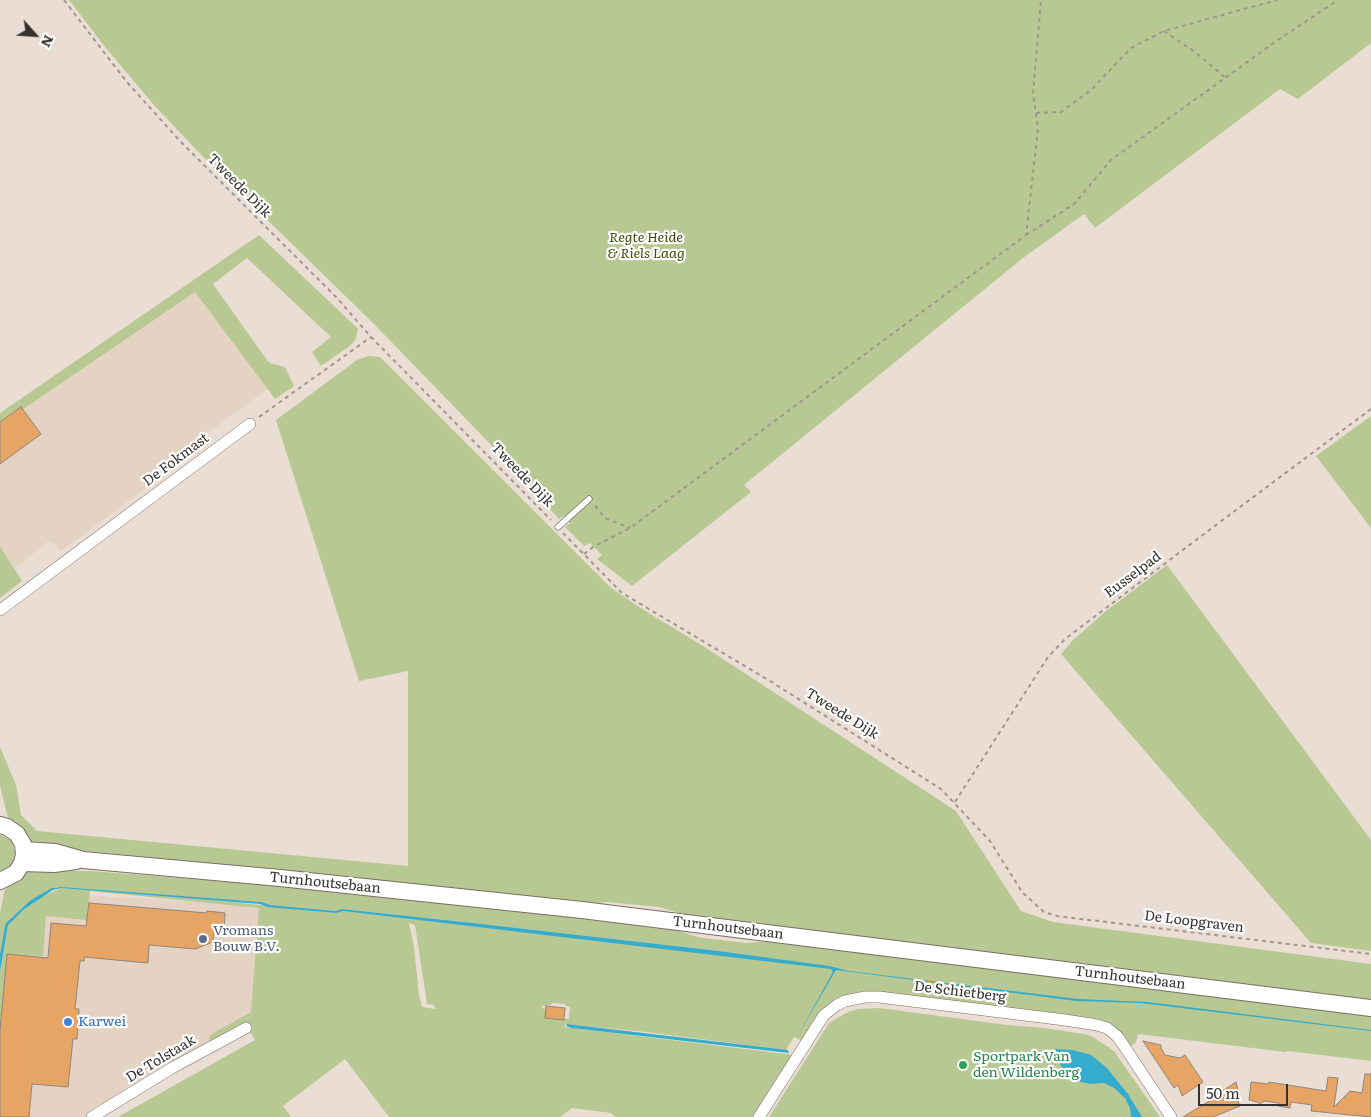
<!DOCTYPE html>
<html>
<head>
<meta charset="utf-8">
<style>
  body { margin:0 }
  #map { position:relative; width:1371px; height:1117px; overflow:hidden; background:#eaded4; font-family:Literata,serif }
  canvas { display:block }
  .north { position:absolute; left:10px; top:10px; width:50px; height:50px; -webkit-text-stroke:4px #fff; paint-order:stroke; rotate:116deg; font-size:14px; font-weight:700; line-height:20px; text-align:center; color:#35312d }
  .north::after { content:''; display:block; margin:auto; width:18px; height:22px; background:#35312d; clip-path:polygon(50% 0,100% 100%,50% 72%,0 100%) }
  .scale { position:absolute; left:1198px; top:1084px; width:90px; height:22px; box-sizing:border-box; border:2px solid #35312d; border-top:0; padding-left:6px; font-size:15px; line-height:18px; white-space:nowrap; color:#35312d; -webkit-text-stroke:4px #fff; paint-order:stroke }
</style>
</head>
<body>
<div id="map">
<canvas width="1371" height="1117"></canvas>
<div class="north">N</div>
<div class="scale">50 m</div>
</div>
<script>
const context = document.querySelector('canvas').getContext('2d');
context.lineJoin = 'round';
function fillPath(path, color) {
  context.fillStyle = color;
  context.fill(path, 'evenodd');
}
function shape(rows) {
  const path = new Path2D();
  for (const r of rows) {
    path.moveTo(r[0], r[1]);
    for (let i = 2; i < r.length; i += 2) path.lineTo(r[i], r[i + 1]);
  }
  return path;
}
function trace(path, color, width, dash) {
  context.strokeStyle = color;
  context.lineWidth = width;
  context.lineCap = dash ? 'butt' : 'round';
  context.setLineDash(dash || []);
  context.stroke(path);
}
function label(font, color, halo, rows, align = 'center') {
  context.font = font + ' Literata,serif';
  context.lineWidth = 4.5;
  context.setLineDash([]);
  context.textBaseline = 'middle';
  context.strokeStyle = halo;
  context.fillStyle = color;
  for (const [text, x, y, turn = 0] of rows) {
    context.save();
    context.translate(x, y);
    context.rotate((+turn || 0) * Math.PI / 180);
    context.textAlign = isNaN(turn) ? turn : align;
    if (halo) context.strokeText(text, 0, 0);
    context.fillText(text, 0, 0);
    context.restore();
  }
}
fillPath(shape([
  [195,292,268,389,146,477,150,485,61,551,50,540,15,568,0,546,0,425],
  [7,890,262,906,255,1013,92,1117,0,1117,0,941]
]), '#e4d2c3');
fillPath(shape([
  [69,0,1371,0,1371,43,1298,99,1280,89,1095,228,1084,214,1023,258,744,485,751,492,632,586,597,559,602,555,590,543,584,546,565,527,570,523,564,516,559,519,495,449,375,325,206,160,153,104,106,48],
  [259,235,353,324,358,329,356,339,351,345,321,366,312,352,331,337,247,258,213,284,267,360,270,363,285,367,294,386,275,399,195,292,0,425,0,413],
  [368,356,380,357,609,586,636,605,706,648,956,811,1021,911,1053,922,1371,964,1371,1000,695,918,659,907,607,902,586,904,317,874,36,846,31,843,8,818,0,786,0,747,16,785,21,815,37,831,408,866,408,671,359,681,276,420,357,360],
  [1371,416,1371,528,1316,456],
  [0,546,22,581,0,598],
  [1167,565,1371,840,1371,951,1311,943,1061,654,1072,641,1106,611],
  [0,835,11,840,15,853,13,862,10,866,0,871],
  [29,870,91,871,337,890,668,928,702,938,747,943,771,941,1371,1014,1371,1061,1288,1051,1285,1052,1138,1034,1136,1042,1130,1047,1114,1027,851,995,802,1041,794,1037,786,1050,646,1032,565,1024,565,1027,573,1028,794,1055,755,1117,615,1117,611,1113,572,1108,560,1117,389,1117,345,1059,283,1106,291,1117,118,1117,255,1040,245,1022,209,1043,210,1035,251,1012,259,908,90,891,87,920,46,916,43,956,7,954,0,1029,0,971,8,925,11,920,23,910,44,896,61,888,118,892,56,887,11,917,5,926,0,954,0,914,4,892,7,886],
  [176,896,262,902,270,905,336,911,342,909,473,923,719,951,830,967,343,911,335,913],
  [409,923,415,925,427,1004,434,1005,435,1009,422,1007,419,995,414,947],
  [552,1003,565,1004,565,1006,570,1007,569,1019,545,1018,545,1009,542,1008,542,1006,551,1005],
  [879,1008,1007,1025,1044,1028,1084,1034,1093,1037,1114,1051,1160,1117,769,1117,829,1023,846,1013,857,1009]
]), '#b8c892');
fillPath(shape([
  [61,887,262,902,270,905,336,911,342,909,473,923,719,951,829,966,849,971,1078,999,1148,1002,1371,1030,1371,1031,1140,1003,1076,1001,836,970,797,1037,833,972,831,969,343,911,336,913,267,907,260,904,61,888,53,890,23,910,8,925,0,971,0,954,5,926,7,922,31,900,52,888],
  [567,1024,788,1050,789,1053,572,1028,566,1026],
  [1055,1049,1073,1050,1091,1055,1107,1068,1128,1094,1142,1117,1131,1117,1130,1108,1125,1098,1114,1088,1104,1083,1090,1084,1077,1081,1067,1074,1059,1063]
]), '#36accc');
const building = shape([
  [21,407,41,434,0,464,0,422,21,407],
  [89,903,207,913,207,911,225,913,224,932,214,931,213,942,195,949,149,945,148,963,84,957,84,961,80,961,75,1009,79,1009,77,1039,73,1039,68,1087,32,1084,29,1117,0,1117,0,1030,7,954,48,958,51,923,86,926,89,903],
  [546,1006,565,1008,564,1020,545,1018,546,1006],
  [1143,1041,1161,1045,1161,1048,1165,1055,1180,1058,1185,1055,1203,1082,1182,1096,1178,1085,1174,1088,1143,1041],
  [1365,1074,1371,1074,1371,1117,1311,1111,1312,1105,1291,1102,1290,1108,1278,1106,1279,1103,1264,1101,1260,1104,1257,1102,1249,1100,1251,1082,1268,1084,1269,1082,1326,1091,1328,1077,1338,1078,1334,1107,1350,1091,1362,1093,1365,1074],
  [1236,1082,1240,1099,1237,1099,1240,1106,1213,1117,1183,1117,1216,1097,1216,1095,1236,1082]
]);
fillPath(building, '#e6a465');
trace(building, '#90857c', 1);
const service = shape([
  [558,527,589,499]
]);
const minor = shape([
  [0,610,250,424],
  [92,1117,172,1068,246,1028],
  [759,1117,824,1015,837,1005,845,1001,865,997,879,997,1065,1020,1097,1025,1107,1028,1118,1037,1171,1117]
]);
const secondary = shape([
  [0,825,7,827,17,834,23,844,24,855,22,863,16,873,0,881],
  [24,850,55,852,83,860,280,878,582,910,1371,1008],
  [22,863,54,864,76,861]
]);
trace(service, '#796e65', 7);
trace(minor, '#796e65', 12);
trace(secondary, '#796e65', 18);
trace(shape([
  [64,0,126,81,180,141,337,298,371,337,551,520],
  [1164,31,1195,52,1226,78],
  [1036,113,1061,112,1091,90,1131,48,1164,31,1277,0],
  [1026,235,1074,204,1111,160,1275,42,1338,0],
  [259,417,371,337],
  [595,506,605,518,630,528],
  [563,533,622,593,770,681,941,789,990,841,1022,892,1044,912,1057,916,1371,954],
  [584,554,593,547,630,528,1026,235,1038,129,1033,92,1041,0],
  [955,802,1048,657,1065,639,1204,534,1371,409]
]), '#9f968f', 2, [4, 4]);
trace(service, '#fff', 5.5);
trace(minor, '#fff', 11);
trace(secondary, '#fff', 16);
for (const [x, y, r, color] of [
  [203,939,5,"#5c6f8a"],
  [68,1022,5,"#3f7fe0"],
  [963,1065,5,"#2e9e5b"]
]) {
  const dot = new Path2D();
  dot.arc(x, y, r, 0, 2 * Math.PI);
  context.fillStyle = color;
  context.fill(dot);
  trace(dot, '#fff', 2);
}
label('14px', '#35312d', '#fff', [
  ["Tweede Dijk",239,186,45],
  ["De Fokmast",176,460,-37],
  ["Tweede Dijk",522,475,46],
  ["Eusselpad",1133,575,-37],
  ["Tweede Dijk",842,714,32],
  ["Turnhoutsebaan",325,883,6],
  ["De Loopgraven",1194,922,7],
  ["Turnhoutsebaan",728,928,7],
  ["Turnhoutsebaan",1130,978,7],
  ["De Schietberg",960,992,7],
  ["De Tolstaak",161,1059,-31]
]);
label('italic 14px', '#3f4b0d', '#fff', [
  ["Regte Heide",646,238],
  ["& Riels Laag",646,254]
]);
label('14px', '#4e5e75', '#fff', [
  ["Vromans",213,931],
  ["Bouw B.V.",213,947]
], 'left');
label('14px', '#366cbe', '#fff', [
  ["Karwei",78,1022]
], 'left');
label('14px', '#27864d', '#fff', [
  ["Sportpark Van",973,1057],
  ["den Wildenberg",973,1073]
], 'left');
</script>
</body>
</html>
